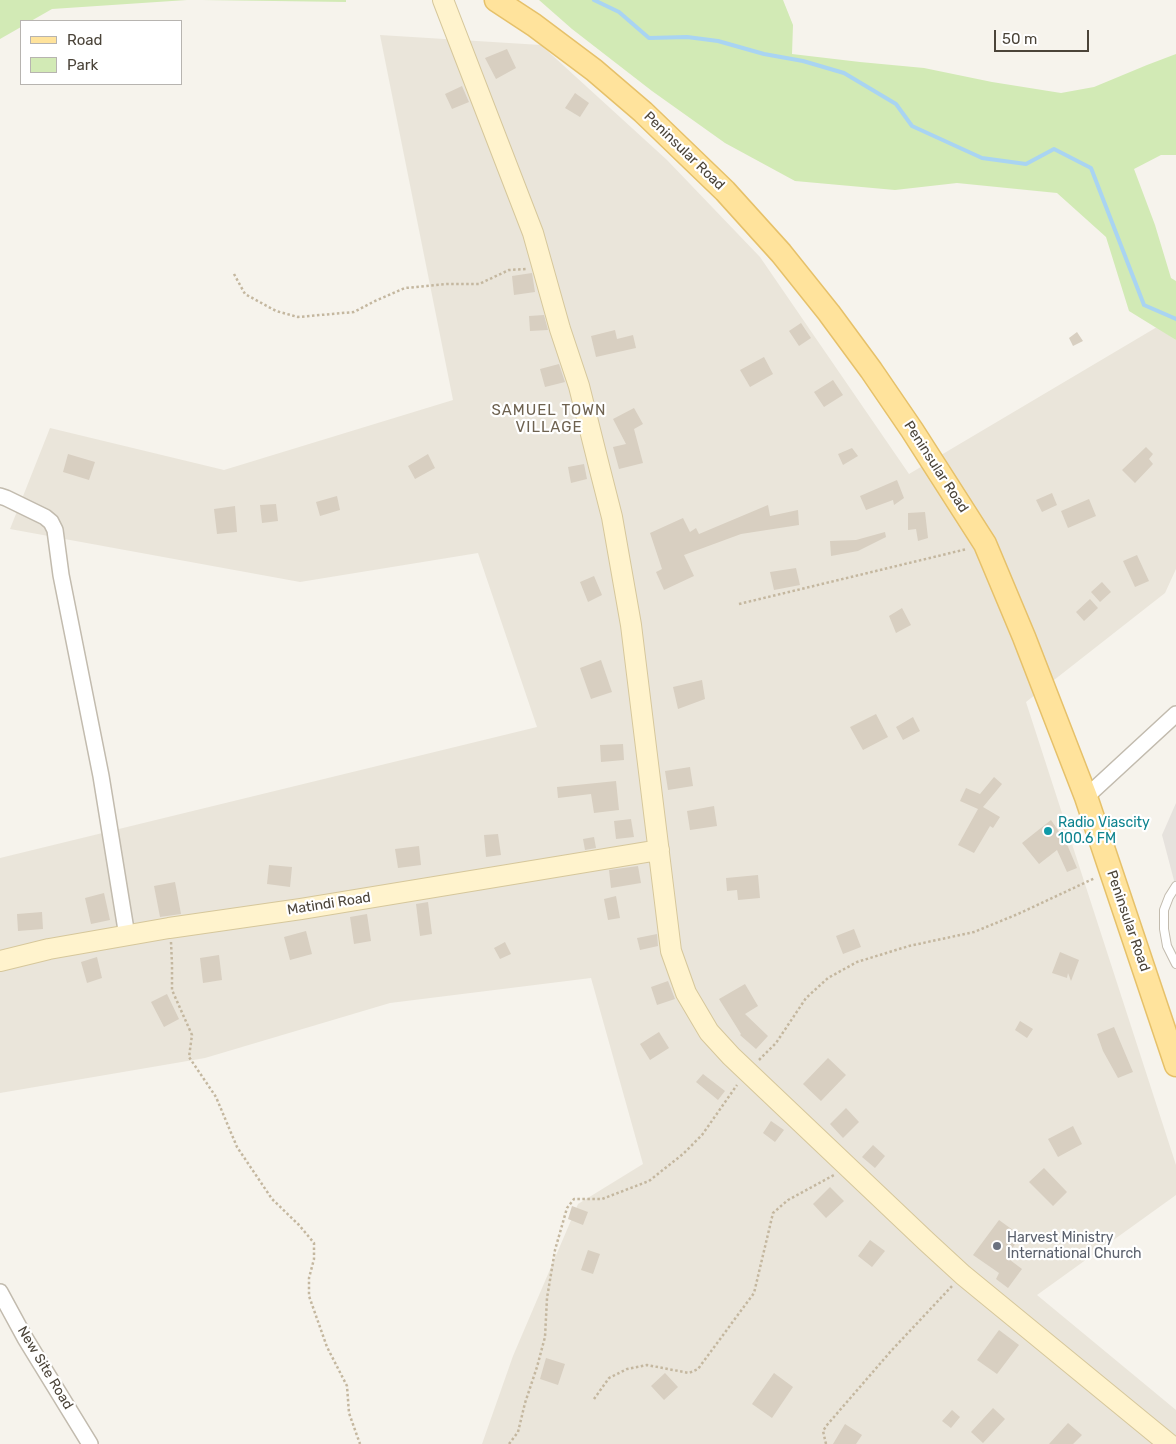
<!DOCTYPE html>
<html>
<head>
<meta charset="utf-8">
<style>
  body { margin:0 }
  #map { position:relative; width:1176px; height:1444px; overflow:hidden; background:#f6f3ec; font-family:Rubik,sans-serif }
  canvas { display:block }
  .legend { position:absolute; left:20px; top:20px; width:162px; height:65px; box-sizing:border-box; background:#fff; border:1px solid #b7b4b0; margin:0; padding:6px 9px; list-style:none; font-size:15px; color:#4b4439 }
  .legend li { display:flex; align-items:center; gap:10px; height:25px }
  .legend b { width:25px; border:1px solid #b7b4b0 }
  .scale { position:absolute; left:994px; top:30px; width:95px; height:22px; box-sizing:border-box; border:2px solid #4b4439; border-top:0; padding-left:6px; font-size:15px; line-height:18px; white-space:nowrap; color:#4b4439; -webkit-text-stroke:4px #fff; paint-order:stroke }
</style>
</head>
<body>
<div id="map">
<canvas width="1176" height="1444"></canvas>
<ul class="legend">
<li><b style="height:6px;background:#ffe39c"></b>Road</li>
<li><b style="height:14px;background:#d2eab5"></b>Park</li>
</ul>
<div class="scale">50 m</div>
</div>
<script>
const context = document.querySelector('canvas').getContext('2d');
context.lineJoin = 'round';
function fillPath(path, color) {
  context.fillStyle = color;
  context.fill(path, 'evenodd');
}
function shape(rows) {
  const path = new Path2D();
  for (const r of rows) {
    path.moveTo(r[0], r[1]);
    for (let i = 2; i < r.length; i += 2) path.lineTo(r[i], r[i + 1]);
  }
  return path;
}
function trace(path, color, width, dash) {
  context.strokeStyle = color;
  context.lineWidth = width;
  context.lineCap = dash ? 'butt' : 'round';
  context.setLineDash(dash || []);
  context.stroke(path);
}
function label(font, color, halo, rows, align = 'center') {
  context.font = font + ' Rubik,sans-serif';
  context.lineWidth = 4.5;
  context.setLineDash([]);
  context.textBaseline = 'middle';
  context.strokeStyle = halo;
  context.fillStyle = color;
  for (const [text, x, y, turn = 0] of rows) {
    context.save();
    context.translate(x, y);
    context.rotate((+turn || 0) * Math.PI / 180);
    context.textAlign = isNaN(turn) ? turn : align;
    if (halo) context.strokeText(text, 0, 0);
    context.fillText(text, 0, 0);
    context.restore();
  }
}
fillPath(shape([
  [380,35,541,45,667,160,760,257,909,474,1157,327,1176,340,1176,569,1165,593,1026,702,1176,1165,1176,1195,1037,1295,1176,1410,1176,1444,482,1444,513,1356,578,1204,643,1164,591,978,390,1003,205,1058,0,1093,0,858,537,727,478,553,300,582,10,529,50,428,224,470,453,400]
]), '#eae5da');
fillPath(shape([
  [1176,803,1176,888,1162,835]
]), '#e6e2dd');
fillPath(shape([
  [0,0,187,0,52,9,31,21,21,21,21,27,0,39],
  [202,0,346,0,346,2],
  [539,0,783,0,793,25,792,54,860,62,924,68,992,82,1061,93,1094,87,1147,65,1176,54,1176,155,1161,155,1134,169,1155,225,1171,278,1176,281,1176,340,1129,311,1106,237,1057,193,957,183,895,190,795,181,725,143,652,91,572,29]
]), '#d2eab5');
trace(shape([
  [594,0,619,12,649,38,687,37,718,41,764,54,803,61,844,73,896,104,912,126,982,158,1026,164,1054,149,1091,168,1144,305,1176,319]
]), '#a9d4f2', 4);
fillPath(shape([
  [507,49,516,68,496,79,485,58],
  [462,86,469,102,452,109,445,94],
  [575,93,589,103,580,117,565,108],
  [532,273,535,292,514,295,512,276],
  [544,315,548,330,530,331,529,316],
  [801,323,811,338,799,346,789,331],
  [615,330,617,339,633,335,636,348,596,357,591,336],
  [1077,332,1083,341,1073,346,1069,338],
  [764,357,773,374,750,387,740,370],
  [559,364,565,382,545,387,540,369],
  [833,380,843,395,824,407,814,392],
  [634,408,643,424,634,429,643,463,619,469,613,447,626,444,613,419],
  [1146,447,1153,454,1149,459,1153,464,1135,483,1122,470],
  [852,448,858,456,843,465,838,454],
  [68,454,95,462,89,480,63,472],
  [428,454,435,468,415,479,408,466],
  [584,464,587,479,571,483,568,467],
  [897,480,904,498,894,505,893,500,866,510,860,496],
  [1052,493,1057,505,1042,512,1036,500],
  [337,496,340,510,320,516,316,502],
  [1089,499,1096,516,1068,528,1061,511],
  [276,504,278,521,262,523,260,505],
  [768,505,770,516,798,510,799,525,741,534,684,555,694,576,664,590,656,572,662,569,650,533,683,518,690,532,696,528,699,534],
  [235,506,237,532,217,534,214,509],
  [925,512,928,538,918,541,916,529,908,530,908,513],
  [885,532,886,537,858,551,831,556,830,541,856,540],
  [1137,555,1149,581,1135,587,1123,561],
  [796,568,800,585,774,590,770,572],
  [594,576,602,595,588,602,580,582],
  [1102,582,1111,592,1100,602,1091,592],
  [1090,599,1098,608,1084,621,1076,612],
  [902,608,911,625,896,633,889,616],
  [601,660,612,692,591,699,580,668],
  [702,680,705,699,678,709,673,687],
  [876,714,888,737,863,750,850,727],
  [913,717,920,731,903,740,896,727],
  [623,744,624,760,601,762,600,745],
  [690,767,693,786,668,790,665,771],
  [994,777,1002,784,983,807,1000,817,993,828,990,826,974,853,958,845,978,809,960,801,966,788,980,794],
  [616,781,619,810,594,813,591,794,558,798,557,787],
  [714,806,717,826,690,830,687,811],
  [631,819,634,837,616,839,614,821],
  [1051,820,1066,842,1077,868,1067,872,1057,850,1039,864,1022,843],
  [498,834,501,855,486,857,484,835],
  [594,837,596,848,585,850,583,839],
  [419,846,421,865,398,868,395,849],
  [269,865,292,867,290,887,267,884],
  [638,866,641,883,611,888,609,870],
  [758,875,760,898,738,900,737,890,727,891,726,878],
  [175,882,181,914,160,917,154,886],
  [104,893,110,920,91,924,85,898],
  [616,896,620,918,608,920,604,899],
  [428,902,432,934,420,936,416,904],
  [42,912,43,929,18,931,17,914],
  [367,914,371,941,354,944,350,917],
  [854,929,861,947,843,954,836,936],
  [306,931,312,954,290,960,284,937],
  [657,934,658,946,640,950,637,938],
  [505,942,511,954,500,959,494,948],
  [1060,952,1079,960,1071,981,1068,973,1067,978,1052,973],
  [219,955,222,980,203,983,200,958],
  [97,957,102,978,87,983,81,962],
  [668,981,675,999,657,1005,651,987],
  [745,984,758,1006,745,1014,768,1036,756,1049,740,1035,741,1034,719,999],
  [167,994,179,1019,164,1027,151,1002],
  [1020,1021,1033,1029,1027,1038,1015,1030],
  [1114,1027,1133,1072,1118,1078,1103,1051,1097,1034],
  [659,1032,669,1048,650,1060,640,1044],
  [828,1058,846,1075,821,1101,803,1084],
  [703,1074,725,1091,718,1100,696,1082],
  [846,1108,859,1122,843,1138,830,1124],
  [771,1121,784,1130,775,1142,763,1133],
  [1073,1126,1082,1144,1058,1157,1048,1139],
  [873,1145,885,1156,875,1168,862,1157],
  [1044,1168,1067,1192,1053,1206,1029,1182],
  [830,1187,844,1201,826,1218,813,1204],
  [572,1206,588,1212,583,1225,568,1219],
  [999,1220,1021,1236,1006,1257,1022,1269,1008,1288,996,1279,999,1273,973,1255],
  [870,1240,885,1251,872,1267,858,1256],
  [588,1250,600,1254,593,1274,581,1270],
  [999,1330,1019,1345,997,1374,977,1360],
  [546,1358,565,1364,558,1385,540,1379],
  [665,1373,678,1387,664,1400,651,1386],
  [774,1373,793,1387,772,1418,752,1404],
  [993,1408,1005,1419,983,1443,971,1432],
  [952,1410,960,1417,951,1428,942,1421],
  [1068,1423,1082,1435,1073,1444,1049,1444],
  [845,1424,862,1435,856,1444,833,1444]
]), '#d8cfc1');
const lane = shape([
  [1176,886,1169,897,1164,910,1164,929,1167,946,1176,964]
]);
const street = shape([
  [0,496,6,498,45,517,51,522,55,530,61,575,101,776,127,936],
  [1086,797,1176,714],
  [0,1292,25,1338,90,1444]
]);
const secondary = shape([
  [443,0,533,233,560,329,579,386,598,462,612,517,631,625,671,951,686,993,709,1032,731,1056,926,1241,963,1275,1169,1444],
  [0,961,49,949,169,928,301,909,659,850]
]);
const primary = shape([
  [496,0,534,25,594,70,643,112,725,191,781,253,829,313,871,370,912,430,985,544,1024,637,1086,797,1176,1065]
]);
trace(lane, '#c2bbae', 10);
trace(street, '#c2bbae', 18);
trace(secondary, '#d6c79b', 22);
trace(primary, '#e6c16a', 25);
trace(shape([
  [234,274,245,294,276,311,298,317,354,312,375,301,405,288,447,284,479,284,509,270,526,269],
  [739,604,967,549],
  [171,942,172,964,172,990,192,1035,189,1057,216,1097,237,1147,272,1199,299,1225,314,1243,314,1259,309,1278,309,1296,327,1347,347,1386,349,1413,360,1444],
  [759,1060,776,1043,806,998,828,978,857,962,909,946,974,932,1018,914,1095,878],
  [594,1399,609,1378,627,1369,647,1365,689,1373,698,1369,754,1293,773,1213,788,1200,834,1175],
  [509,1444,518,1432,525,1403,537,1367,545,1337,547,1298,555,1250,567,1208,574,1199,602,1199,649,1181,683,1154,702,1135,737,1085],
  [826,1444,823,1431,827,1425,891,1351,952,1286]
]), '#c4b79f', 2.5, [2.5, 2.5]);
trace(lane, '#fff', 8);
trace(street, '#fff', 15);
trace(secondary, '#fff3cd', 20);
trace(primary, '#ffe39c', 22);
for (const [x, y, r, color] of [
  [1048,831,5,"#0f9aa8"],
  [997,1246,5,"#6b7280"]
]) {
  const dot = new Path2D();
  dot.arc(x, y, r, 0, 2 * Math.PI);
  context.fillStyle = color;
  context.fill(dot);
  trace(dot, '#fff', 2);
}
label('14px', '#4b4439', '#fff', [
  ["Peninsular Road",684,151,44],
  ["Peninsular Road",936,467,57],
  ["Matindi Road",329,904,-9],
  ["Peninsular Road",1128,921,71],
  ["New Site Road",45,1368,59]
]);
label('14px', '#0d838f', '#fff', [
  ["Radio Viascity",1058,823],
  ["100.6 FM",1058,839]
], 'left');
label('14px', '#5b616d', '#fff', [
  ["Harvest Ministry",1007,1238],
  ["International Church",1007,1254]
], 'left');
context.letterSpacing = '1px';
label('15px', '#6e6250', '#fff', [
  ["SAMUEL TOWN",549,411],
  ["VILLAGE",549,428]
]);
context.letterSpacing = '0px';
</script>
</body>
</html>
